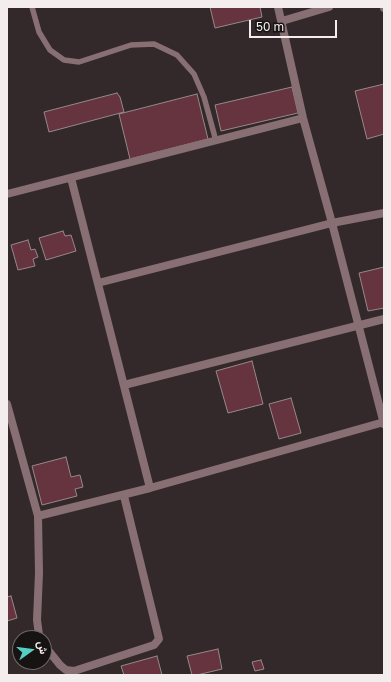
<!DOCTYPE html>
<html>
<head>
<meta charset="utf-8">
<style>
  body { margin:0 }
  #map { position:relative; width:391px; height:682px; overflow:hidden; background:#33292a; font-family:"Golos Text",Vazirmatn,sans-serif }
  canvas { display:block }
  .frame { position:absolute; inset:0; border:8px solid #f4edee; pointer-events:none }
  .north { position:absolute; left:12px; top:630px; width:40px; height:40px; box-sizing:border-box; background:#171313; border:1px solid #6f6a6b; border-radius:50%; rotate:76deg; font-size:11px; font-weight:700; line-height:16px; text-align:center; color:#f4edee }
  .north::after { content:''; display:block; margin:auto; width:14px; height:18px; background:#56cec3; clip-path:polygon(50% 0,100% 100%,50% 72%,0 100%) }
  .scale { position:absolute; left:249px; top:20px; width:88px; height:18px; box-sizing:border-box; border:2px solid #f4edee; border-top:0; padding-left:5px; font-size:12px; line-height:14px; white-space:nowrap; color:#f4edee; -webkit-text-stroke:3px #171313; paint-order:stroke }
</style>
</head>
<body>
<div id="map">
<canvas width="391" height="682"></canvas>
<div class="frame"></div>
<div class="north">ش</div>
<div class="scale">50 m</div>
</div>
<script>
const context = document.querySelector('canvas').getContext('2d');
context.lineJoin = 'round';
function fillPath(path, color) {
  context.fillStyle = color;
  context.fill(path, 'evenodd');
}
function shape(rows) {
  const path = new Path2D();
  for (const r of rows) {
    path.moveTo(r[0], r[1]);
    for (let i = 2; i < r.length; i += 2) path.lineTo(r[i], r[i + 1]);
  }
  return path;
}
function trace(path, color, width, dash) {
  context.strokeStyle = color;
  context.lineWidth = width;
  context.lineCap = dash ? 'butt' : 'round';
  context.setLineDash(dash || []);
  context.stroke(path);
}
const building = shape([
  [210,7,260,7,262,17,215,28,210,7],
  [384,84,384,134,367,139,355,91,384,84],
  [292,87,298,113,221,131,215,105,292,87],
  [117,93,120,97,124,112,49,132,44,112,117,93],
  [197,94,208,139,130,159,119,114,197,94],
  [63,231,65,236,71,235,76,251,46,260,39,238,63,231],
  [28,240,31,250,35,249,38,257,33,259,35,266,18,270,11,245,28,240],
  [384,267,384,308,368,311,359,273,384,267],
  [252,361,263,404,228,413,216,371,252,361],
  [291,398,301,433,279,439,269,404,291,398],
  [66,457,71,477,80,475,83,487,75,489,77,496,42,505,32,466,66,457],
  [11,596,17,618,7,621,7,597,11,596],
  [218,649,222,669,197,675,192,675,187,656,218,649],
  [157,656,162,675,124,675,121,666,157,656],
  [261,660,264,669,255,671,252,662,261,660]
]);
fillPath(building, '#66343f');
trace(building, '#95898b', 1);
trace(shape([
  [32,7,39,32,50,50,64,60,79,62,131,45,154,44,177,55,194,74,204,97,216,141]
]), '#886f73', 5.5);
trace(shape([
  [278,7,303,118,332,223,384,424],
  [384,7,384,8],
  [282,21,329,7],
  [71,178,150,488],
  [7,194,303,118],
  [98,283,332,223,384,213],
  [124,385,384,319],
  [7,404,38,516,150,488,384,422],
  [38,516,39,573,37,620,39,635,40,638],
  [44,645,60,665,66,670,74,671,154,645,159,639,124,496]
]), '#886f73', 8);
</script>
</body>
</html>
